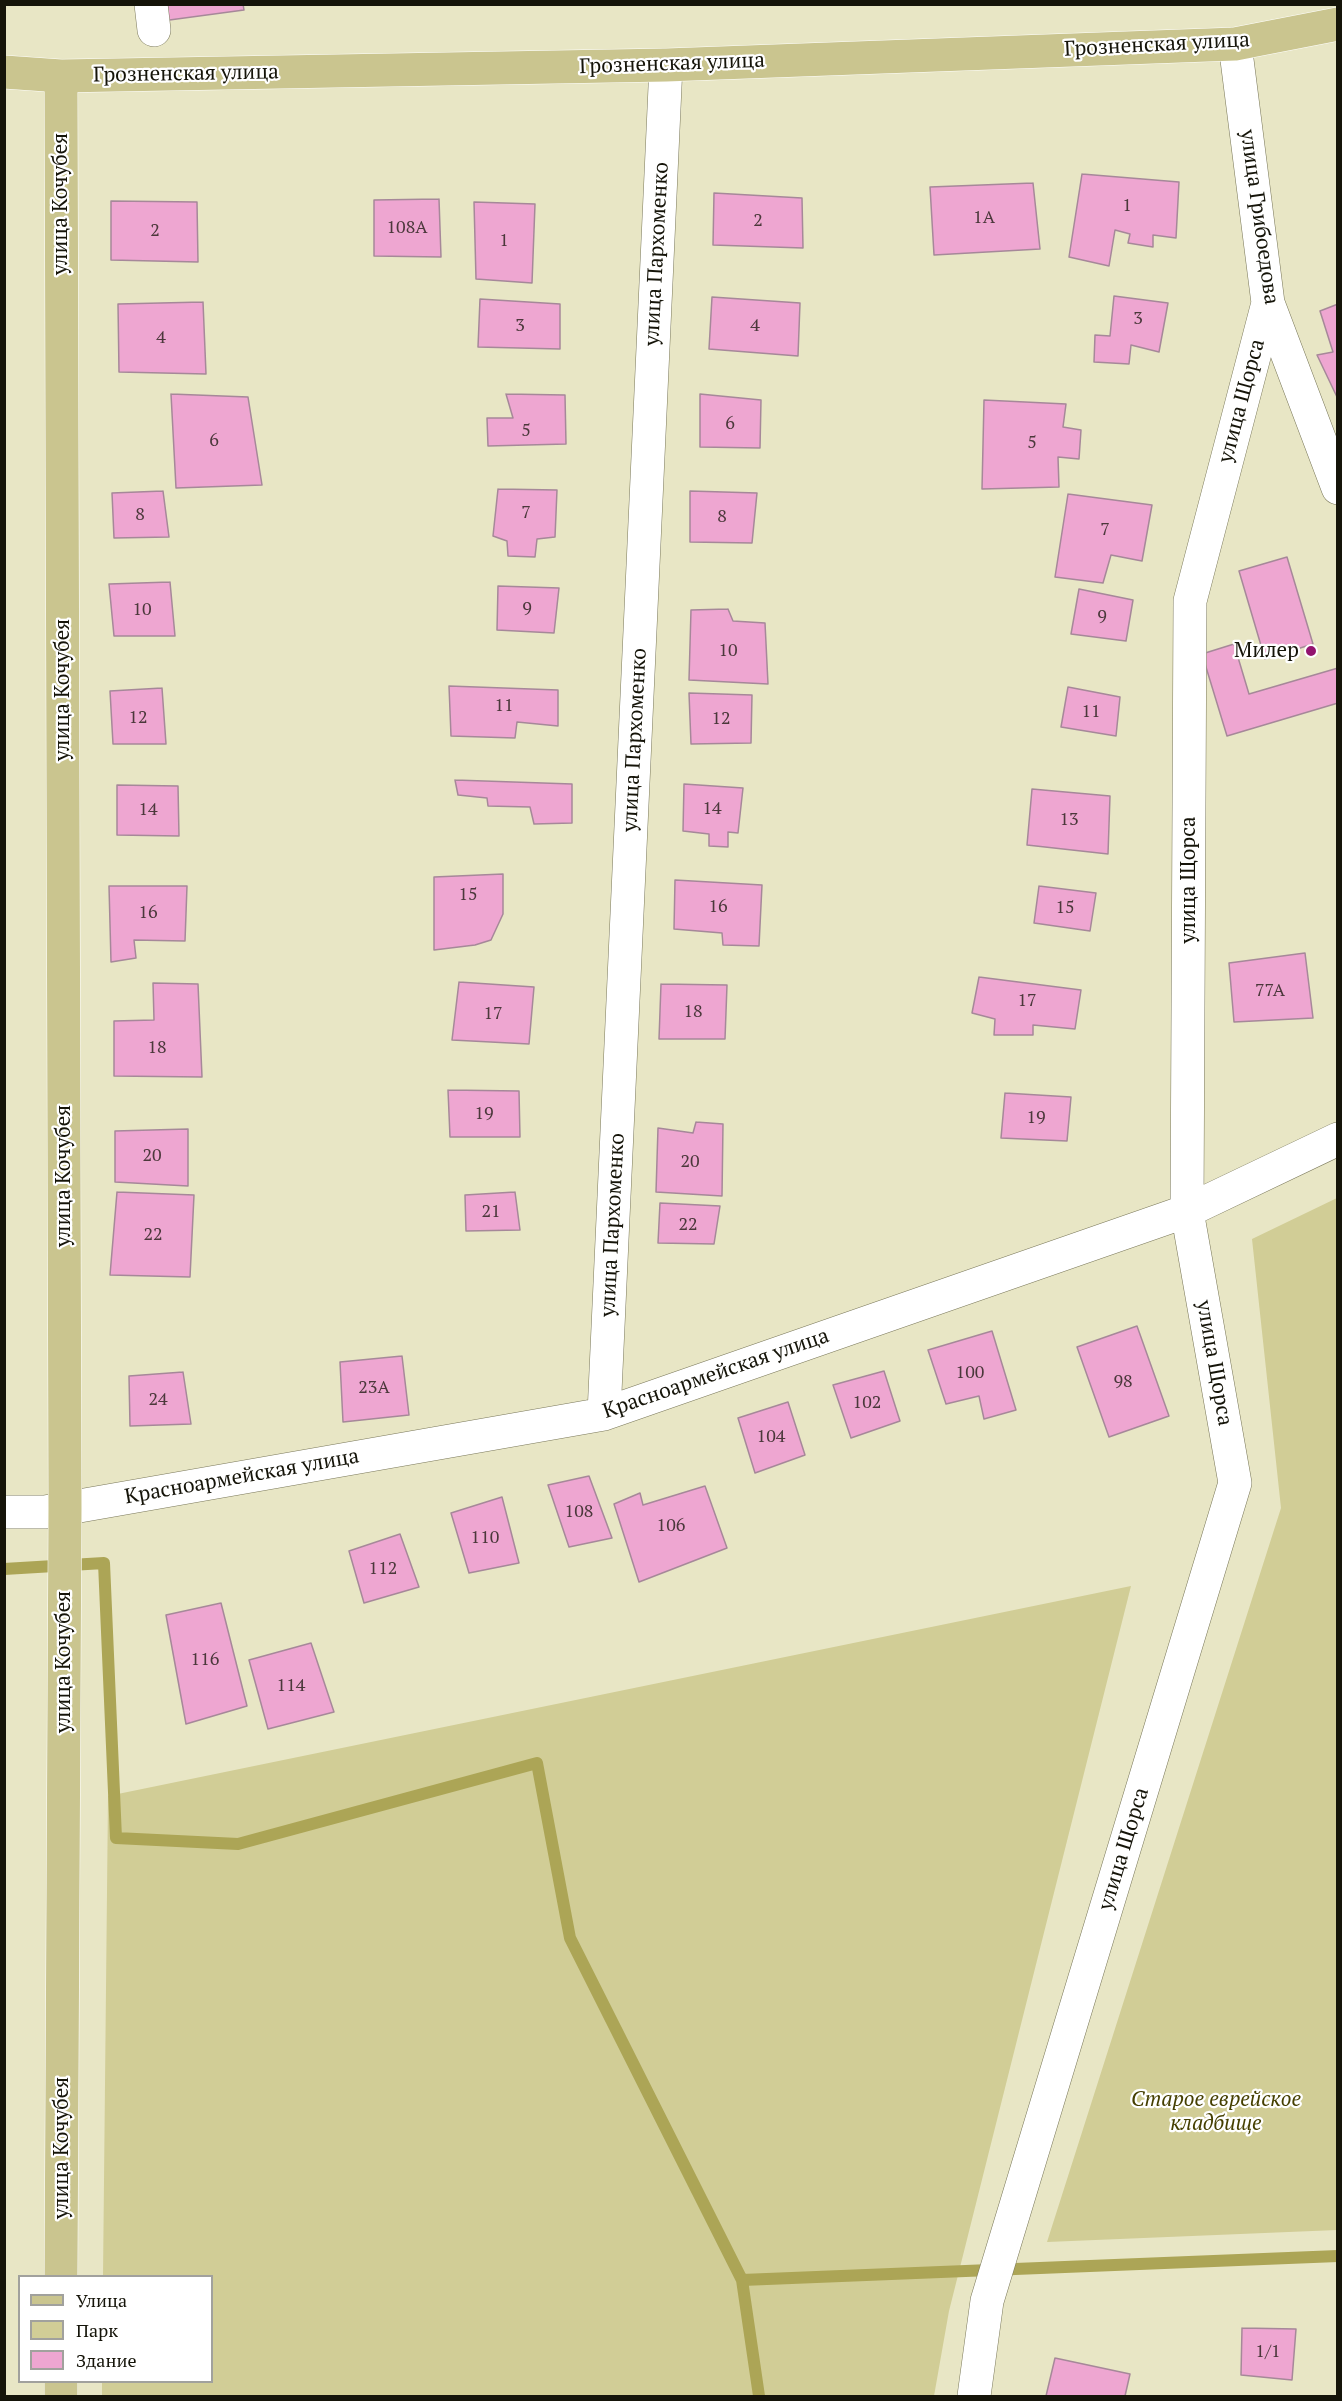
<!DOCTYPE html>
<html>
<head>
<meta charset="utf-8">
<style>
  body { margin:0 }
  #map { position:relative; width:1342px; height:2401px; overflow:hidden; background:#e8e6c5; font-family:"PT Serif",serif }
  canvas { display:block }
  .frame { position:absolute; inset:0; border:6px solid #151409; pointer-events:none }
  .legend { position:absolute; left:18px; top:2275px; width:195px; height:108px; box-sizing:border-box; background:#fff; border:2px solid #a1a19d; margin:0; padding:8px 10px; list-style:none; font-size:18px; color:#151409 }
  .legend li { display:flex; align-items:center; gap:12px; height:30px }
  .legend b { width:30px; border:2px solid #a1a19d }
</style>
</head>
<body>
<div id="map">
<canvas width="1342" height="2401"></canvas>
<div class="frame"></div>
<ul class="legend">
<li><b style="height:8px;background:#cac58f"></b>Улица</li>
<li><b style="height:16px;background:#d1cd96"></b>Парк</li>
<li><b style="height:16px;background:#eea6d1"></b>Здание</li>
</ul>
</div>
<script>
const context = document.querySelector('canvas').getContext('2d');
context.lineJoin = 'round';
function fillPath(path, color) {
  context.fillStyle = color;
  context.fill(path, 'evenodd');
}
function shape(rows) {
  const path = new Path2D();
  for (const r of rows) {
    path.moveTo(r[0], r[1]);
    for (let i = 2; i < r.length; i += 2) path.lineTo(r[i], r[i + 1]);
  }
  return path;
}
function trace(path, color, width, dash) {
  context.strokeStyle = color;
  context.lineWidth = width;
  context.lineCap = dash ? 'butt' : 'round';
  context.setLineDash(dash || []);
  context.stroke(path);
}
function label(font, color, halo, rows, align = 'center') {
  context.font = font + ' "PT Serif",serif';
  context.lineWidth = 4.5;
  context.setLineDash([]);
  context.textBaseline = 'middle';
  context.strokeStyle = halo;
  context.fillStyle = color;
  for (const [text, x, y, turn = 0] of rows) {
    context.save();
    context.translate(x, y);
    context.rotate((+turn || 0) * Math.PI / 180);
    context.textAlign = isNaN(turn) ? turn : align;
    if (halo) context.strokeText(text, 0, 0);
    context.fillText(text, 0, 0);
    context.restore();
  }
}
fillPath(shape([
  [1337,1198,1337,2230,1047,2242,1281,1508,1252,1239],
  [1131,1586,949,2311,934,2396,102,2396,102,2382,212,2382,212,2276,103,2276,108,1796]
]), '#d1cd96');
trace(shape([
  [4,1569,104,1563,116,1838,238,1844,537,1763,570,1938,742,2280,1338,2256],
  [742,2280,759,2396]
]), '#aca556', 12);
const building = shape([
  [160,4,243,4,244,10,162,21,160,4],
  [1082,174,1179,182,1176,238,1153,235,1153,247,1128,243,1130,234,1115,230,1109,266,1069,257,1082,174],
  [1033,183,1040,249,934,255,930,187,1033,183],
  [714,193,802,198,803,248,713,245,714,193],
  [439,199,441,257,374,256,374,200,439,199],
  [111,201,197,202,198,262,111,260,111,201],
  [474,202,535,204,532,283,476,279,474,202],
  [1114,296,1168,303,1159,352,1131,345,1129,364,1094,362,1095,335,1110,336,1114,296],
  [712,297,800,303,798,356,709,349,712,297],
  [480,299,560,304,560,349,478,347,480,299],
  [203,302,206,374,119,372,118,304,203,302],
  [1338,304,1338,397,1337,397,1317,355,1333,352,1320,311,1338,304],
  [171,394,248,397,262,485,176,488,171,394],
  [506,394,565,395,566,444,488,446,487,418,513,418,506,394],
  [700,394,761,400,760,448,700,447,700,394],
  [984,400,1066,404,1063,427,1081,430,1079,459,1058,457,1059,487,982,489,984,400],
  [498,489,557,490,555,537,537,539,535,557,508,556,507,541,493,536,498,489],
  [163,491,169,537,114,538,112,493,163,491],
  [690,491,757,493,752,543,690,542,690,491],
  [1068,494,1152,505,1142,561,1111,555,1103,583,1055,577,1068,494],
  [1287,557,1313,644,1265,659,1239,571,1287,557],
  [170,582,175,636,114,636,109,584,170,582],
  [498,586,559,588,554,633,497,630,498,586],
  [1079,589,1133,600,1126,641,1071,634,1079,589],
  [728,609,733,621,765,623,768,684,689,680,691,610,728,609],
  [1234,644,1249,694,1338,668,1338,703,1227,736,1202,654,1234,644],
  [449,686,558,690,558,726,517,722,515,738,451,736,449,686],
  [1068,687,1120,697,1116,736,1061,727,1068,687],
  [162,688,166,744,113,744,110,691,162,688],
  [689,693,752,695,751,743,691,744,689,693],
  [455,780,572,784,572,823,534,824,530,807,488,806,487,798,458,795,455,780],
  [684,784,743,788,738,833,728,832,728,847,709,846,709,834,683,831,684,784],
  [117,785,178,786,179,836,117,835,117,785],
  [1032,789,1110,796,1108,854,1027,845,1032,789],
  [503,874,503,914,491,940,475,945,434,950,434,877,503,874],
  [675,880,762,885,759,946,723,945,722,933,674,929,675,880],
  [109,886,187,886,185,941,134,940,136,958,111,962,109,886],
  [1039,886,1096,893,1090,931,1034,923,1039,886],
  [1305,953,1313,1018,1234,1022,1229,963,1305,953],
  [979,977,1081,990,1075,1029,1033,1025,1033,1035,994,1035,995,1019,972,1013,979,977],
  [459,982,534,987,529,1044,452,1040,459,982],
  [153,983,198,984,202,1077,114,1076,114,1021,154,1020,153,983],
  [661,984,727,985,725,1039,659,1039,661,984],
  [448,1090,519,1091,520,1137,450,1137,448,1090],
  [1005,1093,1071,1097,1067,1141,1001,1138,1005,1093],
  [696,1122,723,1124,722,1196,656,1192,658,1128,693,1133,696,1122],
  [188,1129,188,1186,115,1182,115,1131,188,1129],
  [117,1192,194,1195,190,1277,110,1275,117,1192],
  [515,1192,520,1230,466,1231,465,1195,515,1192],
  [660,1203,720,1206,714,1244,658,1243,660,1203],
  [1137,1326,1169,1416,1109,1437,1077,1347,1137,1326],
  [992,1331,1016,1410,984,1419,979,1396,946,1404,928,1350,992,1331],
  [402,1356,409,1415,343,1422,340,1362,402,1356],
  [884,1371,900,1421,851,1438,833,1385,884,1371],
  [183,1372,191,1424,130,1426,129,1376,183,1372],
  [788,1402,805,1455,755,1473,738,1418,788,1402],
  [589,1476,612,1538,569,1547,548,1485,589,1476],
  [705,1486,727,1548,639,1582,614,1504,640,1493,643,1505,705,1486],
  [502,1497,519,1563,469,1573,451,1513,502,1497],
  [400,1534,419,1587,364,1603,349,1551,400,1534],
  [221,1603,247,1706,186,1724,166,1615,221,1603],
  [311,1643,334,1712,268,1729,249,1660,311,1643],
  [1242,2328,1296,2329,1292,2380,1241,2375,1242,2328],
  [1055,2358,1130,2374,1125,2396,1046,2396,1055,2358]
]);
fillPath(building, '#eea6d1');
trace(building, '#a68899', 1.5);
const minor = shape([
  [151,4,154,30],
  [1235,44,1268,303,1338,488],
  [604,1414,666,65],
  [4,1512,45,1512,604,1414,1187,1211,1338,1139],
  [974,2396,987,2301,1235,1483,1187,1211,1190,601,1268,303]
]);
const major = shape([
  [4,72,61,76,666,65,1235,44,1338,24],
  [61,76,65,1508,61,2276],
  [61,2396,61,2382]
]);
trace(minor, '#7a785a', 34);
trace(major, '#fff', 34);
trace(minor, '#fff', 33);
trace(major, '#cac58f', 33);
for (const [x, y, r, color] of [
  [1311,651,6,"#93146f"]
]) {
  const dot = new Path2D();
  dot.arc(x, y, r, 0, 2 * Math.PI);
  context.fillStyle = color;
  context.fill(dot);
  trace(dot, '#fff', 2);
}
label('18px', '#4b383b', null, [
  ["1",1127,206],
  ["1А",984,218],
  ["2",758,221],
  ["108А",407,228],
  ["2",155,231],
  ["1",504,241],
  ["3",1138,319],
  ["3",520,326],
  ["4",755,326],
  ["4",161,338],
  ["6",730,424],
  ["5",526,431],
  ["6",214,441],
  ["5",1032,443],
  ["7",526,513],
  ["8",140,515],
  ["8",722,517],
  ["7",1105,530],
  ["9",527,609],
  ["10",142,610],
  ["9",1102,617],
  ["10",728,651],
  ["11",504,706],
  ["11",1091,712],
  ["12",138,718],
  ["12",721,719],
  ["14",712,809],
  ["14",148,810],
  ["13",1069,820],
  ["15",468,895],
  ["16",718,907],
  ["15",1065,908],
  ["16",148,913],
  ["77А",1270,991],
  ["17",1027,1001],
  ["18",693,1012],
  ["17",493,1014],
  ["18",157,1048],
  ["19",484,1114],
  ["19",1036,1118],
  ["20",152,1156],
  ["20",690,1162],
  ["21",491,1212],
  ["22",688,1225],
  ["22",153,1235],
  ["100",970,1373],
  ["98",1123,1382],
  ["23А",374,1388],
  ["24",158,1400],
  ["102",867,1403],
  ["104",771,1437],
  ["108",579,1512],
  ["106",671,1526],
  ["110",485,1538],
  ["112",383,1569],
  ["116",205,1660],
  ["114",291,1686],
  ["1/1",1268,2352]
]);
label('21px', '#151409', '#fff', [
  ["Грозненская улица",1157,45,-3],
  ["Грозненская улица",672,64,-2],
  ["Грозненская улица",186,74,-1],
  ["улица Кочубея",61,204,-90],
  ["улица Грибоедова",1259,217,82],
  ["улица Пархоменко",657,254,-87],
  ["улица Щорса",1242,401,-75],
  ["улица Кочубея",63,690,-90],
  ["улица Пархоменко",635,740,-87],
  ["улица Щорса",1189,880,-90],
  ["улица Кочубея",64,1176,-90],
  ["улица Пархоменко",613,1225,-87],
  ["улица Щорса",1214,1363,80],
  ["Красноармейская улица",716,1374,-19],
  ["Красноармейская улица",242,1477,-10],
  ["улица Кочубея",64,1662,-90],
  ["улица Щорса",1124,1849,-73],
  ["улица Кочубея",62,2148,-90]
]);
label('21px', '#151409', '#fff', [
  ["Милер",1299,651]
], 'right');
label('italic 21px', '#453f00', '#fff', [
  ["Старое еврейское",1216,2100],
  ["кладбище",1216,2124]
]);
</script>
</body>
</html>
